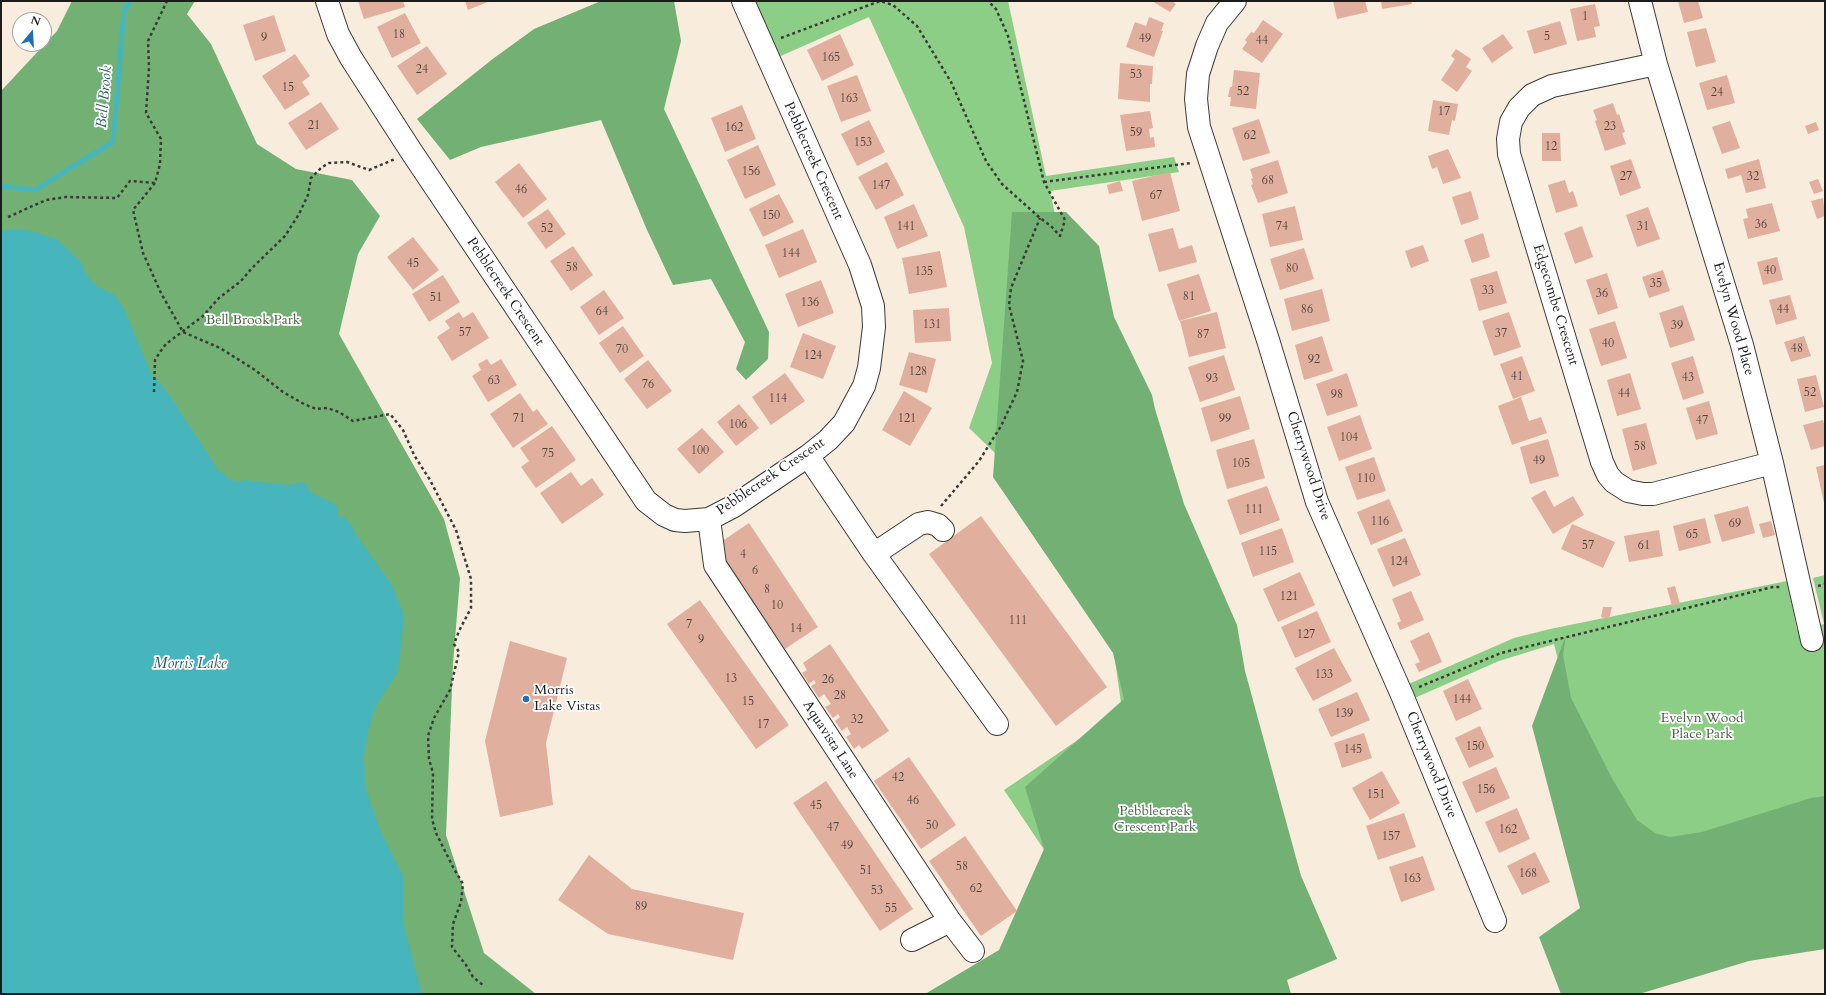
<!DOCTYPE html>
<html>
<head>
<meta charset="utf-8">
<style>
  body { margin:0 }
  #map { position:relative; width:1826px; height:995px; overflow:hidden; background:#f8ecdc; font-family:Cardo,serif }
  canvas { display:block }
  .frame { position:absolute; inset:0; border:2px solid #1c1c1c; pointer-events:none }
  .north { position:absolute; left:12px; top:12px; width:40px; height:40px; box-sizing:border-box; background:#fff; border:1px solid #a4a4a4; border-radius:50%; rotate:18deg; font-size:11px; font-weight:700; line-height:16px; text-align:center; color:#1c1c1c }
  .north::after { content:''; display:block; margin:auto; width:14px; height:18px; background:#1f6fb2; clip-path:polygon(50% 0,100% 100%,50% 72%,0 100%) }
</style>
</head>
<body>
<div id="map">
<canvas width="1826" height="995"></canvas>
<div class="frame"></div>
<div class="north">N</div>
</div>
<script>
const context = document.querySelector('canvas').getContext('2d');
context.lineJoin = 'round';
function fillPath(path, color) {
  context.fillStyle = color;
  context.fill(path, 'evenodd');
}
function shape(rows) {
  const path = new Path2D();
  for (const r of rows) {
    path.moveTo(r[0], r[1]);
    for (let i = 2; i < r.length; i += 2) path.lineTo(r[i], r[i + 1]);
  }
  return path;
}
function trace(path, color, width, dash) {
  context.strokeStyle = color;
  context.lineWidth = width;
  context.lineCap = dash ? 'butt' : 'round';
  context.setLineDash(dash || []);
  context.stroke(path);
}
function label(font, color, halo, rows, align = 'center') {
  context.font = font + ' Cardo,serif';
  context.lineWidth = 3.5;
  context.setLineDash([]);
  context.textBaseline = 'middle';
  context.strokeStyle = halo;
  context.fillStyle = color;
  for (const [text, x, y, turn = 0] of rows) {
    context.save();
    context.translate(x, y);
    context.rotate((+turn || 0) * Math.PI / 180);
    context.textAlign = isNaN(turn) ? turn : align;
    if (halo) context.strokeText(text, 0, 0);
    context.fillText(text, 0, 0);
    context.restore();
  }
}
fillPath(shape([
  [748,1,1008,1,1046,176,1174,157,1179,172,1050,191,1058,229,1301,876,1337,959,1126,972,1004,790,1122,710,1105,590,1046,502,969,428,992,363,964,227,869,17,774,59],
  [1825,575,1825,927,1628,941,1554,644,1499,661,1410,700,1404,686,1514,638,1550,629,1787,581,1797,630,1824,624,1813,578]
]), '#8dce86');
fillPath(shape([
  [72,1,195,1,187,14,211,44,257,144,296,169,352,180,380,216,358,254,339,334,444,519,460,578,453,664,446,835,484,953,536,994,411,994,221,494,1,236,1,91,57,31],
  [601,1,674,1,681,41,664,109,769,332,768,359,746,380,736,369,745,342,711,279,673,285,647,230,601,120,481,147,450,160,417,119,494,58,534,29],
  [1012,212,1066,212,1099,246,1114,317,1152,395,1155,409,1184,504,1237,625,1245,671,1301,876,1337,959,1287,980,1291,994,925,994,999,950,1044,849,1025,787,1124,699,1113,653,993,477],
  [1566,635,1563,655,1571,698,1613,780,1637,820,1655,833,1670,837,1702,832,1811,798,1825,796,1825,949,1749,961,1639,994,1561,994,1539,937,1580,908,1532,726]
]), '#72b173');
fillPath(shape([
  [12,229,29,230,58,240,82,263,84,271,91,280,98,287,115,295,125,311,151,373,168,393,214,463,218,471,224,473,227,478,232,479,237,482,244,480,288,485,304,482,312,493,335,504,338,507,338,516,344,517,352,526,355,533,392,585,404,616,399,664,397,673,376,706,369,727,364,756,365,786,380,830,403,876,403,919,407,938,422,994,1,994,1,231]
]), '#46b6bc');
trace(shape([
  [1,186,35,190,113,142,124,11,130,1]
]), '#46b6bc', 5);
fillPath(shape([
  [358,1,403,1,405,7,364,19],
  [465,1,490,1,468,10],
  [1152,1,1172,1,1176,4,1170,12],
  [1333,1,1365,1,1368,12,1337,19],
  [1381,1,1411,1,1412,4,1382,9],
  [1678,1,1698,1,1703,18,1684,23],
  [1595,4,1600,26,1594,27,1596,37,1577,41,1570,9],
  [405,13,421,43,392,58,377,27],
  [274,15,286,51,255,61,243,25],
  [1149,17,1164,23,1161,31,1163,31,1154,57,1126,47,1135,22,1146,26],
  [1263,20,1283,34,1262,63,1242,49,1247,42,1245,40,1251,32,1254,33],
  [1560,21,1567,44,1534,54,1527,31],
  [1706,28,1716,62,1696,67,1687,32],
  [840,34,854,65,822,81,807,50],
  [1503,34,1513,48,1492,63,1482,48],
  [427,46,447,74,417,95,397,66],
  [1456,49,1471,59,1466,67,1472,71,1457,92,1441,80,1455,59,1451,56],
  [295,54,310,76,302,82,310,94,285,110,262,76],
  [1120,63,1153,66,1152,84,1150,84,1150,102,1118,99],
  [1234,70,1260,73,1256,109,1230,106,1231,97,1228,97,1230,87,1232,87],
  [857,75,871,111,841,122,827,86],
  [1727,75,1735,103,1707,110,1699,83],
  [1433,100,1458,104,1455,121,1452,120,1449,135,1428,131],
  [321,102,339,129,306,150,288,123],
  [1613,103,1617,115,1619,114,1625,132,1622,133,1626,144,1605,151,1595,121,1597,120,1593,110],
  [742,105,756,139,725,152,711,118],
  [1150,111,1153,128,1149,129,1150,138,1154,137,1155,147,1126,151,1120,115],
  [1259,119,1270,153,1243,161,1232,128],
  [869,120,885,152,857,166,841,134],
  [1730,121,1740,148,1722,154,1712,127],
  [1816,122,1819,130,1808,134,1805,126],
  [1542,133,1560,133,1561,161,1542,161],
  [758,145,776,185,745,199,727,160],
  [1448,149,1461,178,1443,184,1437,167,1432,169,1428,156],
  [1631,159,1641,188,1620,196,1610,166],
  [1759,159,1766,188,1746,193,1741,175,1728,179,1725,169],
  [1278,160,1288,193,1258,203,1251,185,1253,184,1251,179,1253,178,1250,169],
  [887,162,904,195,876,210,858,177],
  [519,163,547,199,523,218,495,182],
  [1170,172,1180,211,1142,221,1132,181],
  [1818,179,1823,191,1814,194,1809,182],
  [1565,180,1569,193,1573,191,1578,206,1556,213,1548,185],
  [1120,181,1123,191,1109,194,1107,185],
  [1471,191,1479,219,1461,225,1452,197],
  [779,194,794,222,763,237,749,209],
  [1823,198,1825,216,1817,219,1811,201],
  [1772,203,1780,231,1748,239,1743,219,1748,218,1746,209],
  [914,204,928,236,897,249,884,217],
  [1295,206,1303,240,1270,247,1262,214],
  [1648,207,1660,239,1637,247,1626,215],
  [548,209,566,234,546,249,527,223],
  [1582,226,1593,257,1575,264,1564,233],
  [1173,228,1179,249,1192,245,1197,262,1159,272,1148,234],
  [803,229,817,262,779,278,765,245],
  [1483,233,1490,257,1472,263,1464,240],
  [413,237,439,270,413,290,387,257],
  [1423,245,1429,261,1411,268,1405,251],
  [573,246,593,275,571,291,550,261],
  [1304,248,1314,279,1280,290,1270,259],
  [940,251,947,287,909,294,902,258],
  [1777,257,1783,280,1763,285,1757,262],
  [1663,270,1670,291,1649,298,1642,277],
  [1497,271,1507,303,1479,311,1470,279],
  [1607,273,1618,308,1598,315,1586,280],
  [1199,274,1211,311,1179,321,1167,284],
  [443,275,460,302,429,322,412,294],
  [821,280,834,313,798,327,785,294],
  [1322,289,1330,321,1292,331,1284,299],
  [604,290,624,318,599,335,580,307],
  [1790,295,1797,319,1776,325,1769,300],
  [1683,305,1695,340,1670,348,1659,313],
  [949,308,951,341,915,343,913,310],
  [459,312,463,318,473,312,489,338,452,361,437,337,450,328,445,321],
  [1217,312,1226,348,1189,357,1180,321],
  [1509,312,1521,347,1494,356,1482,321],
  [1615,321,1627,358,1601,366,1589,329],
  [623,326,644,356,620,373,599,343],
  [803,333,836,346,823,379,790,367],
  [1322,336,1333,371,1304,380,1295,345],
  [1804,336,1811,356,1791,362,1784,342],
  [909,352,936,359,927,393,899,385],
  [1224,355,1235,390,1200,402,1188,367],
  [1522,356,1535,391,1513,399,1500,364],
  [1693,356,1704,393,1683,400,1671,363],
  [487,359,491,365,501,359,517,385,488,402,472,376,481,370,478,364],
  [648,360,672,391,647,409,624,379],
  [785,373,805,401,771,425,752,397],
  [1347,373,1358,406,1327,416,1316,384],
  [1630,373,1641,409,1617,416,1607,380],
  [1816,375,1824,407,1805,412,1797,379],
  [904,391,932,408,910,446,882,430],
  [520,393,533,412,537,409,548,424,513,448,490,414],
  [1240,396,1250,429,1211,442,1201,408],
  [1521,397,1529,421,1541,417,1547,433,1512,445,1498,406],
  [1709,401,1718,434,1696,440,1686,408],
  [739,404,759,428,736,446,717,422],
  [1360,415,1372,449,1339,461,1327,427],
  [1823,420,1825,427,1825,446,1811,450,1803,425],
  [1646,423,1657,464,1633,471,1622,429],
  [552,426,576,460,536,488,521,467,529,461,520,448],
  [702,428,724,452,699,474,677,449],
  [1254,439,1265,478,1227,489,1216,450],
  [1548,439,1559,476,1530,484,1520,447],
  [1374,457,1386,491,1357,500,1345,467],
  [1825,465,1825,503,1824,503,1816,467],
  [571,472,581,486,592,478,604,495,562,524,540,493],
  [1267,486,1280,520,1240,535,1227,500],
  [1545,490,1554,507,1573,496,1584,515,1553,534,1531,498],
  [1389,499,1403,531,1371,545,1357,512],
  [1748,506,1755,533,1722,542,1714,515],
  [981,516,1107,687,1056,726,929,554],
  [1705,518,1711,543,1679,551,1673,526],
  [1771,521,1775,535,1763,538,1759,524],
  [749,523,818,627,785,649,715,546],
  [1572,524,1615,542,1603,568,1561,549],
  [1282,528,1294,562,1253,577,1241,543],
  [1659,530,1663,556,1629,562,1624,536],
  [1405,538,1421,575,1393,587,1377,549],
  [1300,572,1315,605,1278,622,1263,589],
  [1675,586,1680,604,1672,606,1667,588],
  [1411,591,1424,620,1400,630,1397,623,1401,621,1392,599],
  [700,600,789,725,756,749,667,624],
  [1603,607,1612,607,1609,619,1601,617],
  [1317,611,1331,642,1295,658,1281,627],
  [1429,632,1442,662,1419,672,1415,664,1420,662,1410,641],
  [510,641,567,658,546,743,553,805,500,817,485,741],
  [830,644,889,731,862,749,859,745,854,749,846,737,851,734,847,727,842,731,835,721,840,717,838,714,833,718,825,707,831,704,824,694,819,698,811,686,816,683,814,680,809,684,802,673,807,670,803,663],
  [1334,648,1352,681,1313,701,1295,668],
  [1468,679,1482,709,1456,721,1443,691],
  [1357,692,1370,720,1331,737,1318,709],
  [1480,726,1494,757,1469,768,1455,738],
  [1364,733,1372,758,1342,768,1334,743],
  [909,757,956,825,921,849,874,781],
  [1496,767,1510,798,1476,813,1462,782],
  [1382,771,1400,803,1370,820,1352,788],
  [826,781,913,909,880,931,793,803],
  [1517,808,1530,839,1499,853,1485,822],
  [1404,813,1416,847,1378,860,1366,826],
  [965,836,1017,911,981,936,929,861],
  [1535,852,1550,882,1522,895,1507,866],
  [589,855,632,889,744,913,733,960,608,934,558,900],
  [1423,856,1435,890,1401,902,1389,867]
]), '#e0af9d');
const minor = shape([
  [327,1,338,34,351,58,411,151,646,501,664,515,675,520,685,521,709,519,734,506,808,456,828,440,844,423,864,386,869,368,874,327,873,306,860,265,743,1],
  [1235,1,1217,23,1207,46,1198,74,1196,99,1199,127,1268,340,1317,502,1402,695,1495,921],
  [1640,1,1656,64,1742,345,1772,463,1812,640],
  [1656,64,1552,86,1532,95,1519,108,1511,122,1508,139,1509,154,1602,462,1608,475,1614,482,1628,491,1643,494,1653,494,1772,463],
  [808,456,874,554,997,724],
  [709,519,715,565,719,571,950,921,973,951],
  [874,554,919,524,928,522,938,525,943,530],
  [912,940,950,921]
]);
trace(minor, '#3d3b39', 24);
trace(shape([
  [781,38,880,1,893,5,917,26,951,82,986,161,1002,184,1040,218,1051,226,1060,236,1065,220,1044,182,1008,36,996,9,988,1],
  [1044,182,1191,163],
  [155,183,133,210,143,253,161,293,183,332,220,348,255,370,283,392,304,404,316,409,327,408,339,412,353,421,390,414,403,430,414,455,430,480,456,530,471,579,471,608,459,631,454,644,459,652,450,690,434,718,428,736,429,759,433,773,432,819,436,833,454,869,463,884,461,902,453,924,452,947,466,965,473,977,484,986],
  [8,217,46,200,66,197,117,198,130,181,155,183,160,164,161,139,146,113,149,68,148,41,167,1],
  [154,392,155,360,160,352,166,344,203,316,219,298,241,281,252,268,285,236,299,214,308,195,311,178,322,167,329,163,347,162,369,170,395,159],
  [941,506,979,461,1001,426,1017,392,1023,361,1009,305,1011,288,1040,218],
  [1818,586,1825,584],
  [1419,687,1501,653,1773,587,1782,587]
]), '#3d3b39', 2.5, [3, 3]);
trace(minor, '#fff', 22);
for (const [x, y, r, color] of [
  [526,699,4,"#1f6fb2"]
]) {
  const dot = new Path2D();
  dot.arc(x, y, r, 0, 2 * Math.PI);
  context.fillStyle = color;
  context.fill(dot);
  trace(dot, '#fff', 1.5);
}
label('12px', '#4d413c', null, [
  ["1",1585,17],
  ["18",399,35],
  ["5",1547,37],
  ["9",264,38],
  ["49",1145,39],
  ["44",1262,41],
  ["165",831,58],
  ["24",422,70],
  ["53",1136,75],
  ["15",288,88],
  ["52",1243,92],
  ["24",1717,93],
  ["163",849,99],
  ["17",1444,112],
  ["21",314,126],
  ["23",1610,127],
  ["162",734,128],
  ["59",1136,133],
  ["62",1250,136],
  ["153",863,143],
  ["12",1551,147],
  ["156",751,172],
  ["27",1626,177],
  ["32",1753,177],
  ["68",1268,181],
  ["147",881,186],
  ["46",521,190],
  ["67",1156,196],
  ["150",771,216],
  ["36",1761,225],
  ["141",906,227],
  ["74",1282,227],
  ["31",1643,227],
  ["52",547,229],
  ["144",791,254],
  ["45",413,264],
  ["58",572,268],
  ["80",1292,269],
  ["40",1770,271],
  ["135",924,272],
  ["35",1656,284],
  ["33",1488,291],
  ["36",1602,294],
  ["81",1189,297],
  ["51",436,298],
  ["136",810,303],
  ["86",1307,310],
  ["44",1783,310],
  ["64",602,312],
  ["131",932,325],
  ["39",1677,326],
  ["57",465,333],
  ["37",1501,334],
  ["87",1203,335],
  ["40",1608,344],
  ["48",1797,349],
  ["70",622,350],
  ["124",813,356],
  ["92",1314,360],
  ["128",918,372],
  ["41",1517,377],
  ["43",1688,378],
  ["93",1212,379],
  ["63",494,381],
  ["76",648,385],
  ["52",1810,393],
  ["44",1624,394],
  ["98",1337,395],
  ["114",778,399],
  ["71",519,419],
  ["121",907,419],
  ["99",1225,419],
  ["47",1702,421],
  ["106",738,425],
  ["104",1349,438],
  ["58",1640,447],
  ["100",700,451],
  ["75",548,454],
  ["49",1539,461],
  ["105",1241,464],
  ["110",1366,479],
  ["111",1254,510],
  ["116",1380,522],
  ["69",1735,524],
  ["65",1692,535],
  ["57",1588,546],
  ["61",1644,546],
  ["115",1268,552],
  ["4",743,555],
  ["124",1399,562],
  ["6",755,571],
  ["8",767,590],
  ["121",1289,597],
  ["10",777,606],
  ["111",1018,621],
  ["7",689,625],
  ["14",796,629],
  ["127",1306,635],
  ["9",701,640],
  ["133",1324,675],
  ["13",731,679],
  ["26",828,680],
  ["28",840,696],
  ["144",1462,700],
  ["15",748,702],
  ["139",1344,714],
  ["32",857,720],
  ["17",763,725],
  ["150",1475,747],
  ["145",1353,750],
  ["42",898,778],
  ["156",1486,790],
  ["151",1376,795],
  ["46",913,801],
  ["45",816,806],
  ["50",932,826],
  ["47",833,828],
  ["162",1508,830],
  ["157",1391,837],
  ["49",847,846],
  ["58",962,867],
  ["51",866,871],
  ["168",1528,874],
  ["163",1412,879],
  ["62",976,889],
  ["53",877,891],
  ["89",641,907],
  ["55",891,909]
]);
label('14px', '#1c1c1c', '#fff', [
  ["Pebblecreek Crescent",813,161,66],
  ["Pebblecreek Crescent",505,292,56],
  ["Edgecombe Crescent",1555,305,73],
  ["Evelyn Wood Place",1733,319,74],
  ["Cherrywood Drive",1308,466,72],
  ["Pebblecreek Crescent",771,477,-34],
  ["Aquavista Lane",830,740,57],
  ["Cherrywood Drive",1431,765,68]
]);
label('14px', '#496346', '#fff', [
  ["Bell Brook Park",253,321],
  ["Evelyn Wood",1702,719],
  ["Place Park",1702,735],
  ["Pebblecreek",1155,812],
  ["Crescent Park",1155,828]
]);
label('14px', '#1c1c1c', '#fff', [
  ["Morris",534,691],
  ["Lake Vistas",534,707]
], 'left');
label('italic 15px', '#2f6164', '#fff', [
  ["Bell Brook",105,97,-85],
  ["Morris Lake",190,665]
]);
</script>
</body>
</html>
